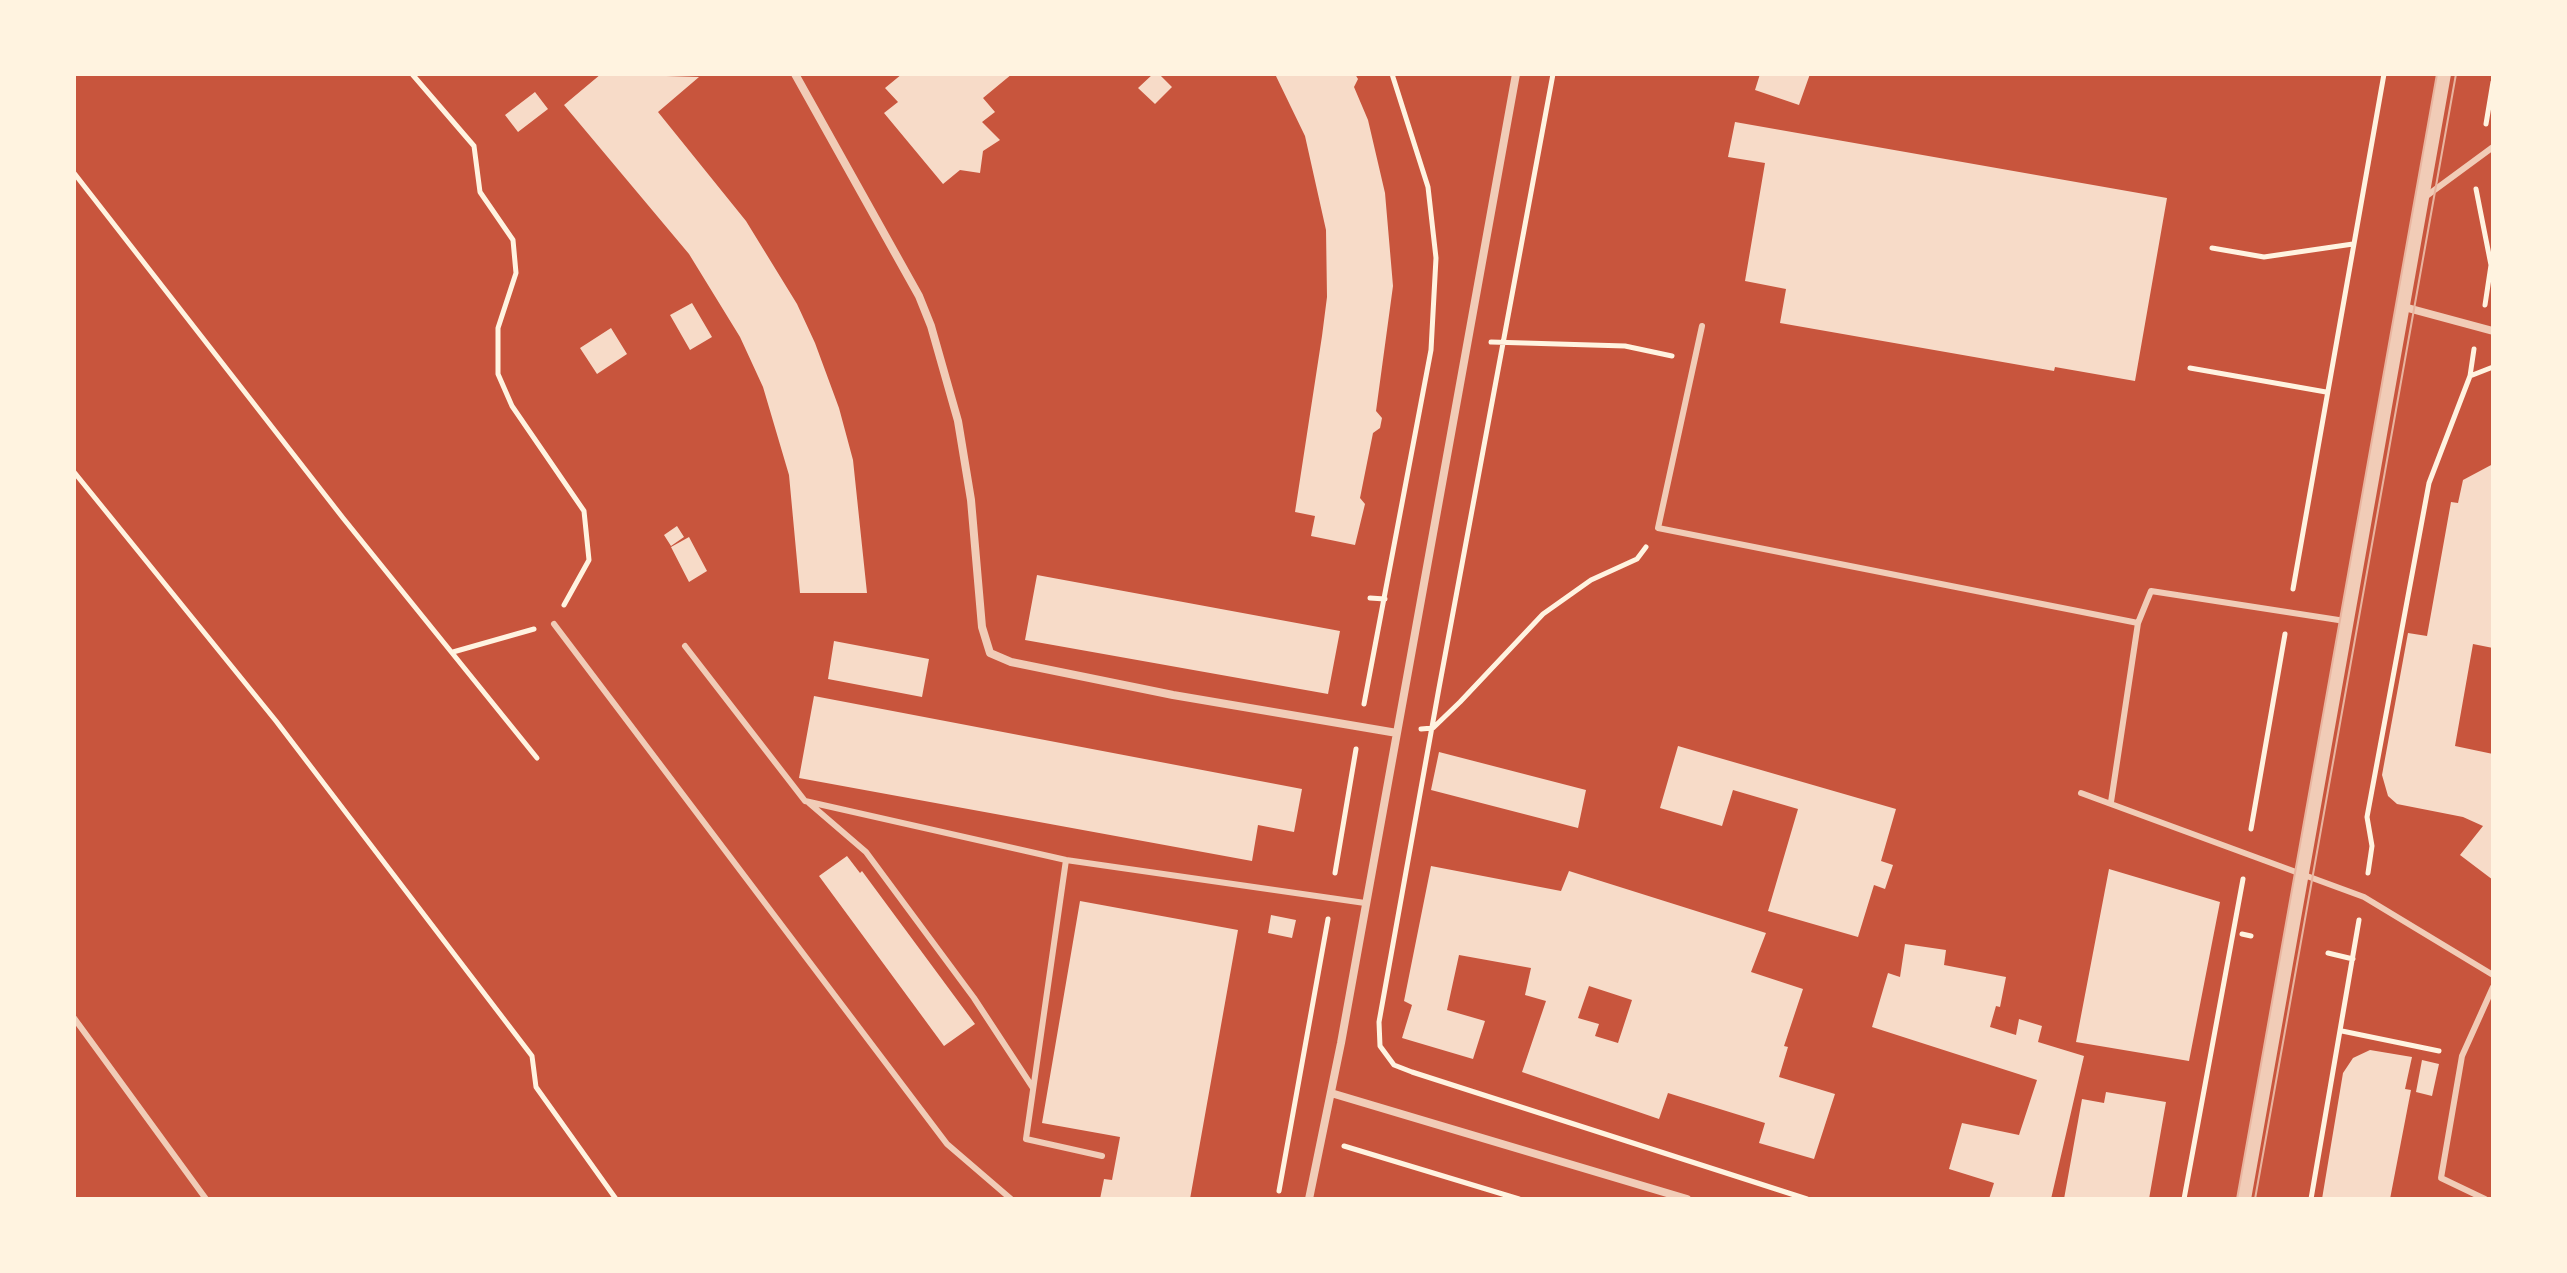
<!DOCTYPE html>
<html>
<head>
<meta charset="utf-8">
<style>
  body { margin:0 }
  #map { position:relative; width:2567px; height:1273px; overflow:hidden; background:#c8553d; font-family:Cabin,sans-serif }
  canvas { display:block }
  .frame { position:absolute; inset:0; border:76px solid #fff3e0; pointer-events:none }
</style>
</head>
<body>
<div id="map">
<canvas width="2567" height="1273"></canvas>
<div class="frame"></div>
</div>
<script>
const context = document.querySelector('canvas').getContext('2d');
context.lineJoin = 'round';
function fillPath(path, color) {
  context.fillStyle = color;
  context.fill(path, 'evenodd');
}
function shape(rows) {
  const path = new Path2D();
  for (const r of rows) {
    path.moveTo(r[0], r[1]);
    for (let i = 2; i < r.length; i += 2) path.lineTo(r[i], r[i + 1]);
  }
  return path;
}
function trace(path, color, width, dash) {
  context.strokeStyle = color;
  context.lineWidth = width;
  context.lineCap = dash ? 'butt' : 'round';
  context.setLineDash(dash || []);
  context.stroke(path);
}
fillPath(shape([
  [601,74,699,77,658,112,746,221,797,304,815,343,839,408,853,460,867,593,800,593,789,475,763,387,740,337,689,254,564,105],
  [902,74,1012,74,983,98,995,112,982,122,1000,140,983,151,980,173,960,170,943,184,884,113,898,102,885,88],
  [1153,74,1159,74,1172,87,1155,104,1138,88],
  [1275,74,1355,74,1358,79,1354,87,1368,120,1385,193,1393,286,1376,411,1382,418,1380,428,1373,433,1360,498,1365,504,1355,545,1311,536,1315,516,1295,512,1322,336,1327,297,1326,230,1305,136],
  [1760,74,1810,74,1799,105,1755,90],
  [535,92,548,109,518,132,505,115],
  [1735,122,2167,198,2135,381,2055,367,2054,371,1780,323,1786,289,1745,281,1765,163,1728,157],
  [692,303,712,337,690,350,670,315],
  [611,328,627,354,597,374,580,348],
  [2493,464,2493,648,2473,644,2455,746,2493,754,2493,880,2460,855,2483,826,2463,817,2397,804,2388,796,2382,775,2408,633,2427,636,2451,502,2458,503,2463,480],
  [677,526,684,537,671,546,664,535],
  [689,537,707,571,689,582,671,547],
  [1037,575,1340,631,1328,694,1025,640],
  [834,641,929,659,922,697,828,679],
  [814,696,1302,789,1294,832,1258,825,1252,861,799,778],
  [1678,746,1896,809,1881,861,1893,865,1885,889,1874,885,1858,937,1768,911,1798,809,1733,790,1722,826,1660,808],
  [1439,752,1586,790,1578,828,1431,790],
  [847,856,860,873,862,871,975,1024,944,1046,819,876],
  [1431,866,1561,891,1569,871,1766,933,1751,972,1803,989,1784,1046,1788,1047,1779,1077,1835,1094,1814,1159,1759,1143,1765,1123,1668,1093,1659,1119,1522,1072,1546,1001,1525,995,1531,968,1459,955,1447,1010,1485,1021,1473,1059,1402,1038,1412,1005,1404,1001],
  [1589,986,1632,1000,1618,1043,1595,1036,1599,1024,1578,1018],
  [2109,869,2220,902,2189,1061,2076,1042],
  [1080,901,1238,930,1190,1199,1100,1199,1104,1179,1112,1180,1120,1137,1042,1123],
  [1271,915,1296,920,1292,938,1268,933],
  [1905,944,1946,950,1944,965,2006,977,2000,1007,1996,1006,1990,1027,2016,1035,2019,1019,2042,1026,2038,1042,2084,1056,2051,1199,1989,1199,1994,1183,1949,1169,1962,1123,2019,1135,2037,1080,1872,1027,1888,973,1900,977],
  [2370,1050,2412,1057,2405,1089,2411,1090,2390,1199,2322,1199,2343,1073,2353,1058],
  [2422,1060,2439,1064,2432,1096,2416,1092],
  [2106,1092,2166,1102,2149,1199,2064,1199,2082,1099,2104,1103]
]), '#f7dbc8');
trace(shape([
  [412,74,474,146,480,192,513,240,516,273,498,328,498,374,512,406,584,511,589,560,564,605],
  [1553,74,1439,688,1379,1022,1380,1046,1394,1065,1412,1072,1807,1199],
  [2486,124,2493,82],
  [74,173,343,518,537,758],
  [2476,189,2491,265,2485,305],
  [2212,248,2264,257,2353,244],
  [1491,342,1625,346,1672,356],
  [2190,368,2326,392],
  [2470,376,2493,367],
  [74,472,276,721,532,1056,536,1087,616,1199],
  [2293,589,2384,74],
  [1370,598,1385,599],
  [453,652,534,629],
  [1364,704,1431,350,1436,258,1428,187,1392,74],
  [1421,729,1433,728,1460,702,1543,614,1591,580,1637,559,1646,547],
  [2251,829,2285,634],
  [1335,873,1356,749],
  [2368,873,2372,846,2367,817,2429,483,2470,376,2474,349],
  [2242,934,2251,936],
  [2328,953,2353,959],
  [2342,1031,2439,1051],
  [1344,1146,1519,1199],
  [1279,1191,1328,919],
  [2184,1199,2243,879],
  [2311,1199,2359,920]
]), '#fff3e0', 5);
trace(shape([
  [2425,197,2493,147],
  [1702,326,1658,528,2138,623],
  [554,624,947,1144,1011,1199],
  [685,646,805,801,1066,860,1365,903],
  [2081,793,2364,897,2493,975],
  [2111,802,2138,623,2151,591,2345,621],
  [809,803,866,852,974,998,1033,1088],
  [1066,860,1026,1139,1102,1156],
  [74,1018,206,1199],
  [2485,1199,2441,1178,2462,1056,2493,987]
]), '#f1ccb7', 6);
trace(shape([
  [795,74,919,296,931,326,958,421,971,500,982,627,990,653,1011,662,1173,695,1397,733],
  [2404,307,2493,331],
  [1331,1093,1687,1199],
  [1309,1199,1341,1043,1516,74]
]), '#f1ccb7', 8);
trace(shape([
  [2244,1199,2444,74]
]), '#f1ccb7', 14);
trace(shape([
  [2237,1199,2437,74],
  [2255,1199,2456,74]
]), '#e9b49f', 2);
</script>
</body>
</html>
